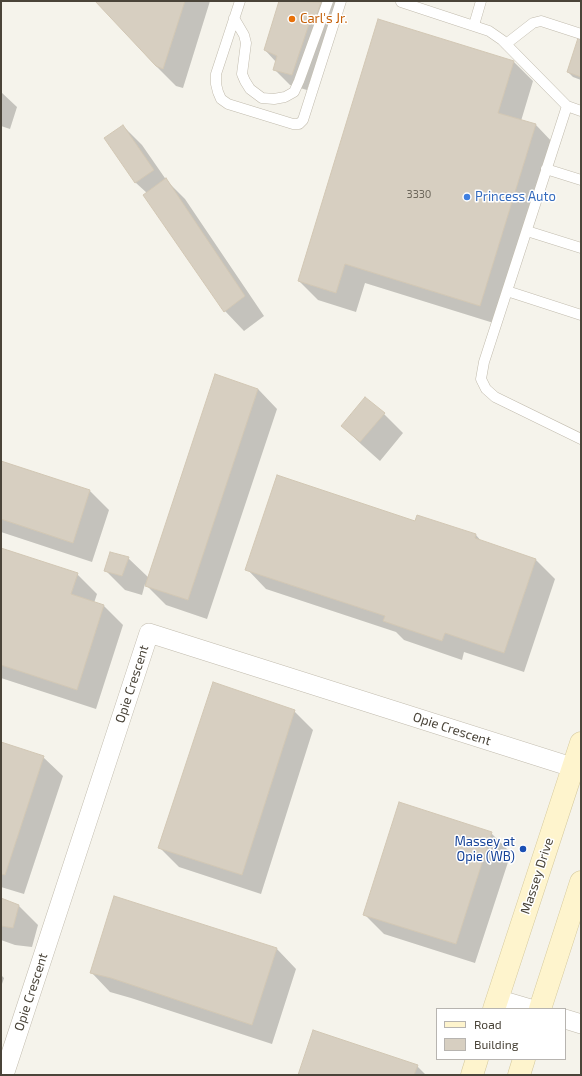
<!DOCTYPE html>
<html>
<head>
<meta charset="utf-8">
<style>
  body { margin:0 }
  #map { position:relative; width:582px; height:1076px; overflow:hidden; background:#f5f3eb; font-family:"Exo 2",sans-serif }
  canvas { display:block }
  .frame { position:absolute; inset:0; border:2px solid #4a4439; pointer-events:none }
  .legend { position:absolute; left:436px; top:1008px; width:130px; height:52px; box-sizing:border-box; background:#fff; border:1px solid #b7b4b0; margin:0; padding:5px 7px; list-style:none; font-size:12px; color:#4a4439 }
  .legend li { display:flex; align-items:center; gap:8px; height:20px }
  .legend b { width:20px; border:1px solid #b7b4b0 }
</style>
</head>
<body>
<div id="map">
<canvas width="582" height="1076"></canvas>
<div class="frame"></div>
<ul class="legend">
<li><b style="height:5px;background:#fef4cd"></b>Road</li>
<li><b style="height:11px;background:#d7cfc1"></b>Building</li>
</ul>
</div>
<script>
const context = document.querySelector('canvas').getContext('2d');
context.lineJoin = 'round';
function fillPath(path, color) {
  context.fillStyle = color;
  context.fill(path, 'evenodd');
}
function shape(rows) {
  const path = new Path2D();
  for (const r of rows) {
    path.moveTo(r[0], r[1]);
    for (let i = 2; i < r.length; i += 2) path.lineTo(r[i], r[i + 1]);
  }
  return path;
}
function trace(path, color, width, dash) {
  context.strokeStyle = color;
  context.lineWidth = width;
  context.lineCap = dash ? 'butt' : 'round';
  context.setLineDash(dash || []);
  context.stroke(path);
}
function label(font, color, halo, rows, align = 'center') {
  context.font = font + ' "Exo 2",sans-serif';
  context.lineWidth = 3;
  context.setLineDash([]);
  context.textBaseline = 'middle';
  context.strokeStyle = halo;
  context.fillStyle = color;
  for (const [text, x, y, turn = 0] of rows) {
    context.save();
    context.translate(x, y);
    context.rotate((+turn || 0) * Math.PI / 180);
    context.textAlign = isNaN(turn) ? turn : align;
    if (halo) context.strokeText(text, 0, 0);
    context.fillText(text, 0, 0);
    context.restore();
  }
}
fillPath(shape([
  [96,1,210,1,183,88,176,86,156,66],
  [280,1,337,1,307,90,290,85,274,69,276,62,265,50],
  [379,20,514,62,533,81,521,121,536,125,555,145,500,325,365,283,356,312,318,300,299,281],
  [581,40,581,80,573,77,568,72],
  [1,92,17,107,10,129,1,126],
  [123,126,142,145,167,181,185,199,264,316,244,331,225,311,147,193,136,183,105,138],
  [258,389,277,409,207,619,166,605,145,584,142,595,125,590,105,570,128,558,149,578],
  [384,414,403,433,380,461,362,445,342,426],
  [1,462,90,491,109,510,92,562,1,532],
  [415,522,476,535,482,542,535,559,555,579,524,672,464,652,462,660,404,640,396,632,266,589,247,569],
  [1,549,77,574,97,594,94,603,104,606,123,625,96,709,1,678],
  [294,711,313,730,261,894,179,867,159,847],
  [1,743,43,757,63,776,24,894,1,887],
  [491,833,511,853,475,963,384,934,364,914],
  [115,897,277,949,296,969,272,1044,131,998,110,992,91,972],
  [1,899,18,905,38,925,32,947,15,945,1,940],
  [1,975,4,978,1,987],
  [417,1066,426,1075,299,1075]
]), '#0003');
const building = shape([
  [95,1,185,1,163,69,156,66,95,1],
  [279,1,321,2,314,23,310,21,292,75,273,70,277,56,264,50,279,1],
  [378,19,514,61,498,113,536,124,480,306,345,264,336,293,298,281,378,19],
  [578,38,581,39,581,77,567,72,578,38],
  [123,125,154,170,135,183,104,138,123,125],
  [166,178,245,296,224,312,143,195,166,178],
  [215,374,258,389,188,600,145,586,215,374],
  [365,397,385,413,360,442,341,426,365,397],
  [1,461,90,490,73,543,1,519,1,461],
  [277,475,415,521,417,515,476,534,475,538,536,559,504,653,445,633,442,641,383,621,385,616,245,570,277,475],
  [1,548,78,573,71,594,104,605,77,690,1,665,1,548],
  [110,552,129,557,122,576,104,571,110,552],
  [213,682,295,710,242,875,158,848,213,682],
  [1,742,44,756,5,875,1,874,1,742],
  [399,802,492,832,456,944,363,915,399,802],
  [114,896,277,948,252,1025,111,978,90,973,114,896],
  [1,898,19,905,13,928,1,926,1,898],
  [313,1030,418,1065,414,1075,298,1075,313,1030]
]);
fillPath(building, '#d7cfc1');
trace(building, '#d2c7b4', 1);
const lane = shape([
  [240,1,216,74,216,84,218,92,221,99,228,104,293,124,299,124,303,120,341,1],
  [401,2,489,31,502,40,567,106,581,111],
  [234,18,244,35,246,43,242,74,245,81,250,89,262,98,274,99,285,97,294,92,299,81,328,1],
  [474,25,481,1],
  [506,44,533,23,541,21,581,34],
  [567,106,484,362,481,379,486,389,495,397,581,439],
  [546,169,581,180],
  [527,231,581,248],
  [507,291,581,315]
]);
const street = shape([
  [497,999,531,1009],
  [565,1019,581,1024],
  [4,1075,149,633,581,770]
]);
const secondary = shape([
  [494,1009,581,743],
  [540,1009,581,882],
  [472,1075,477,1059],
  [519,1075,524,1059]
]);
trace(lane, '#c1bbad', 11);
trace(street, '#c1bbad', 20);
trace(secondary, '#d4c89b', 23);
trace(lane, '#fff', 10);
trace(street, '#fff', 19);
trace(secondary, '#fef4cd', 22);
for (const [x, y, r, color] of [
  [292,19,4,"#e8710a"],
  [467,197,4,"#3f7fe0"],
  [523,849,4,"#1a4fb4"]
]) {
  const dot = new Path2D();
  dot.arc(x, y, r, 0, 2 * Math.PI);
  context.fillStyle = color;
  context.fill(dot);
  trace(dot, '#fff', 1.5);
}
label('11px', '#6d675b', null, [
  ["3330",419,194]
]);
label('13px', '#c56008', '#fff', [
  ["Carl's Jr.",300,19]
], 'left');
label('13px', '#366cbe', '#fff', [
  ["Princess Auto",475,197]
], 'left');
label('13px', '#4a4439', '#fff', [
  ["Opie Crescent",132,684,-72],
  ["Opie Crescent",452,729,18],
  ["Massey Drive",537,876,-72],
  ["Opie Crescent",31,992,-72]
]);
label('13px', '#164399', '#fff', [
  ["Massey at",515,842],
  ["Opie (WB)",515,857]
], 'right');
</script>
</body>
</html>
